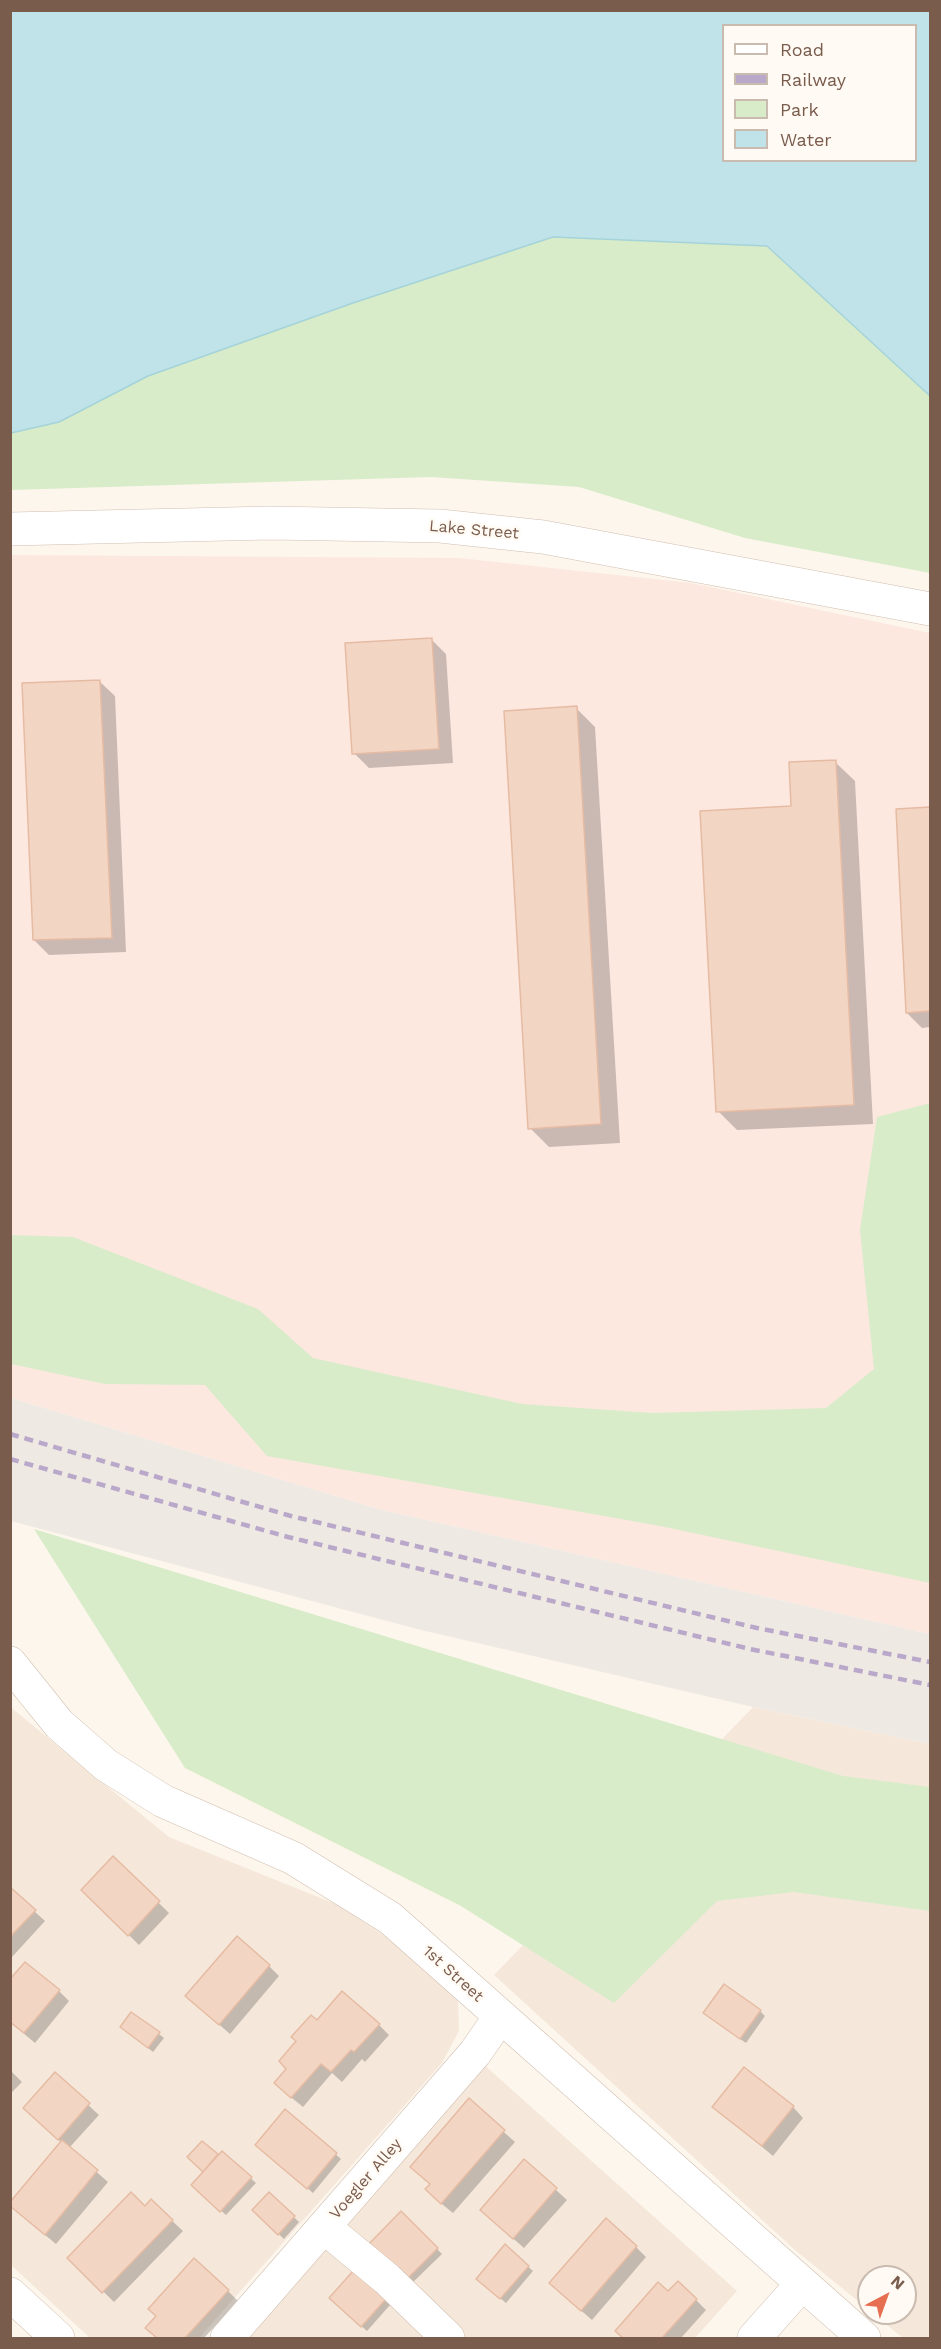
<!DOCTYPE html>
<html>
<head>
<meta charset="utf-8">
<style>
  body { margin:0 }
  #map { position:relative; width:941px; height:2349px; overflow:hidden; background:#fdf6ec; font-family:"Work Sans",sans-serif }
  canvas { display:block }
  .frame { position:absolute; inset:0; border:12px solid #7a5c4d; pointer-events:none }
  .legend { position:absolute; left:722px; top:24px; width:195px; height:138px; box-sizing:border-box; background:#fffaf3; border:2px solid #cabbb1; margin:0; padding:8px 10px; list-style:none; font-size:18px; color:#7a5c4d }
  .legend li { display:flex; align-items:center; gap:12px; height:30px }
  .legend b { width:30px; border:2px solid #cabbb1 }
  .north { position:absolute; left:857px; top:2265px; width:60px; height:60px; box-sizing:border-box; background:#fffaf3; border:2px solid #cabbb1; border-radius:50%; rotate:41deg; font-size:16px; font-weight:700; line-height:24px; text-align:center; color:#7a5c4d }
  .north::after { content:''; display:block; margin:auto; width:21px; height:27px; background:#e76f51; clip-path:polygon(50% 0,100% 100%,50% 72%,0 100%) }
</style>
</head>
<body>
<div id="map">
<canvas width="941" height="2349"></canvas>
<div class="frame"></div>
<ul class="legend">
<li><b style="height:8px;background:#fff"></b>Road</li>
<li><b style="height:8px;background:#b9a8c9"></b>Railway</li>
<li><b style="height:16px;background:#d8ecc9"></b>Park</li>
<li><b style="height:16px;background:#bfe3e8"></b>Water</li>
</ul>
<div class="north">N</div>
</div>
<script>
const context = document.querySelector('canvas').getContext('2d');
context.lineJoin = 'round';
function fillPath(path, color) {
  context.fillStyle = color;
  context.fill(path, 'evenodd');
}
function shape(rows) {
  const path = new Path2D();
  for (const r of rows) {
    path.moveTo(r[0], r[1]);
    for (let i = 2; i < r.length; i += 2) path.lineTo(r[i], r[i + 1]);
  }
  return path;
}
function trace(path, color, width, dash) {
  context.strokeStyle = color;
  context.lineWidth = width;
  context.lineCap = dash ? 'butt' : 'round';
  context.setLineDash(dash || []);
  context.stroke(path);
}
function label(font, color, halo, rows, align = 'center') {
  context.font = font + ' "Work Sans",sans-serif';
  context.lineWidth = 5;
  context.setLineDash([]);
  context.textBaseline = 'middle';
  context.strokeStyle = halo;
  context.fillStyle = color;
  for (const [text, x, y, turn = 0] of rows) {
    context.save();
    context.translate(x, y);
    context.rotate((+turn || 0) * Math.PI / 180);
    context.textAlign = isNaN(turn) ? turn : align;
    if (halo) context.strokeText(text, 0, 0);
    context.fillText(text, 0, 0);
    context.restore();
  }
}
fillPath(shape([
  [10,1705,14,1710,169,1837,338,1905,414,1955,458,2001,459,2031,442,2063,199,2338,90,2338,11,2265],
  [753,1707,930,1744,930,2338,903,2338,872,2313,905,2313,905,2277,869,2277,869,2310,795,2250,494,1975],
  [482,2063,737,2291,695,2338,248,2338]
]), '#f5e8da');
fillPath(shape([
  [10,555,459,558,691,583,930,633,930,1634,382,1510,11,1398]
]), '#fde8e0');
fillPath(shape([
  [11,1398,382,1510,930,1634,930,1744,753,1707,417,1629,11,1521]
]), '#efe9e4');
fillPath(shape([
  [553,237,767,246,930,396,930,573,745,538,579,487,431,477,11,490,10,433,59,422,148,376,353,303],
  [930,1103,930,1583,660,1526,267,1456,205,1385,105,1384,11,1364,11,1235,73,1237,258,1309,313,1358,522,1404,653,1413,826,1408,874,1369,860,1230,877,1117],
  [34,1529,843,1776,930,1787,930,1911,794,1892,717,1901,614,2003,461,1906,185,1768]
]), '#d8ecc9');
const water = shape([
  [10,11,930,11,930,396,767,246,553,237,353,303,148,376,59,422,11,433,10,11],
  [724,26,916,26,916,160,724,160,724,26]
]);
fillPath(water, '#bfe3e8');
trace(water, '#a5d3da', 1.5);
fillPath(shape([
  [431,639,446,654,453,763,369,768,354,753],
  [99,681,115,696,126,952,49,955,34,940],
  [576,708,595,727,620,1143,549,1147,530,1128],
  [835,762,855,781,873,1124,737,1130,718,1111,792,808],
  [930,808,930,1027,922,1028,907,1013,897,810],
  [113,1858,169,1913,139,1945,83,1890],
  [10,1889,45,1921,12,1957,10,1956],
  [269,1966,279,1976,230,2034,198,2006],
  [59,1991,69,2001,35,2043,10,2022],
  [760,2011,765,2016,746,2043,710,2018],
  [317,2022,379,2025,389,2035,365,2062,362,2059,342,2082,332,2073,303,2107,286,2093,288,2069],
  [127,2031,159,2034,164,2038,153,2052],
  [10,2070,22,2082,10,2094],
  [55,2074,99,2115,69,2148,108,2182,56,2244,21,2215,62,2143,36,2119],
  [469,2101,515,2142,453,2213,437,2200,431,2185],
  [714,2107,793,2107,803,2118,773,2156],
  [285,2111,341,2159,313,2193,262,2149],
  [203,2143,218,2157,222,2153,256,2183,226,2215,193,2185,205,2172,189,2157],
  [524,2161,567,2200,524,2248,492,2220],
  [269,2194,299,2222,284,2239,254,2210],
  [151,2201,183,2231,114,2302,69,2258,145,2208],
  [401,2213,442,2254,408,2287],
  [505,2246,533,2271,506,2303,483,2283],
  [636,2247,646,2257,592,2320,561,2293],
  [228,2291,238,2301,204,2338,158,2338,147,2328],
  [669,2293,696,2300,706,2310,681,2338,624,2338,617,2331],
  [385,2300,390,2305,367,2331,336,2303]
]), '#0003');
const building = shape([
  [432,638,439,749,352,754,345,643,432,638],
  [100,680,112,938,33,940,22,683,100,680],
  [577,706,601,1124,528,1129,504,711,577,706],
  [836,760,854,1105,716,1112,700,811,791,806,789,762,836,760],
  [930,807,930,1011,906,1013,896,809,930,807],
  [113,1856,160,1901,128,1936,81,1890,113,1856],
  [10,1887,36,1910,10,1937,10,1887],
  [237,1936,270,1965,219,2025,185,1996,237,1936],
  [25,1962,60,1990,24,2033,10,2022,10,1979,25,1962],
  [724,1984,761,2010,740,2039,703,2013,724,1984],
  [342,1991,380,2024,354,2052,351,2050,331,2072,321,2064,291,2098,274,2083,286,2069,279,2061,296,2041,291,2037,311,2015,317,2020,342,1991],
  [131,2012,160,2032,148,2048,120,2027,131,2012],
  [744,2067,794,2106,762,2146,712,2107,744,2067],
  [55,2072,90,2103,58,2140,23,2108,55,2072],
  [469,2098,505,2130,441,2204,425,2189,430,2184,410,2167,469,2098],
  [285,2109,337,2153,307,2189,255,2145,285,2109],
  [62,2140,98,2170,45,2235,10,2206,10,2202,62,2140],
  [202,2141,218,2154,203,2172,187,2157,202,2141],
  [222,2151,252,2177,220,2212,191,2185,222,2151],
  [524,2159,557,2188,513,2239,480,2210,524,2159],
  [131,2192,145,2206,151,2199,173,2220,102,2293,67,2258,131,2192],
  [269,2192,295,2216,278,2235,252,2210,269,2192],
  [401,2211,438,2248,402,2284,365,2248,401,2211],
  [606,2218,637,2246,581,2311,549,2283,606,2218],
  [505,2244,529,2266,500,2299,476,2279,505,2244],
  [194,2258,229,2290,185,2338,157,2338,145,2328,156,2316,148,2309,194,2258],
  [354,2270,386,2299,361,2327,329,2298,354,2270],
  [678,2281,697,2299,662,2338,623,2338,615,2331,658,2282,668,2291,678,2281]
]);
fillPath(building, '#f3d5c3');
trace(building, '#e6bba3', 1.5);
const minor = shape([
  [10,529,271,523,440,526,543,537,930,609],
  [10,1663,59,1724,106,1765,163,1801,293,1858,390,1918,864,2338],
  [324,2227,387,2279,448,2338],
  [10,2294,58,2338],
  [227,2338,475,2053,500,2017],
  [754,2338,802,2284]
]);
trace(minor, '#d1beb0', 34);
trace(minor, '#fff', 33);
trace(shape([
  [10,1434,291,1516,757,1628,930,1662],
  [10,1459,288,1537,750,1649,930,1685]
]), '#b9a8c9', 4.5, [9, 6]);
label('16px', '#7a5c4d', '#fffaf3', [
  ["Lake Street",474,530,5],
  ["1st Street",453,1974,42],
  ["Voegler Alley",366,2179,-49]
]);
</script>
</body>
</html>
